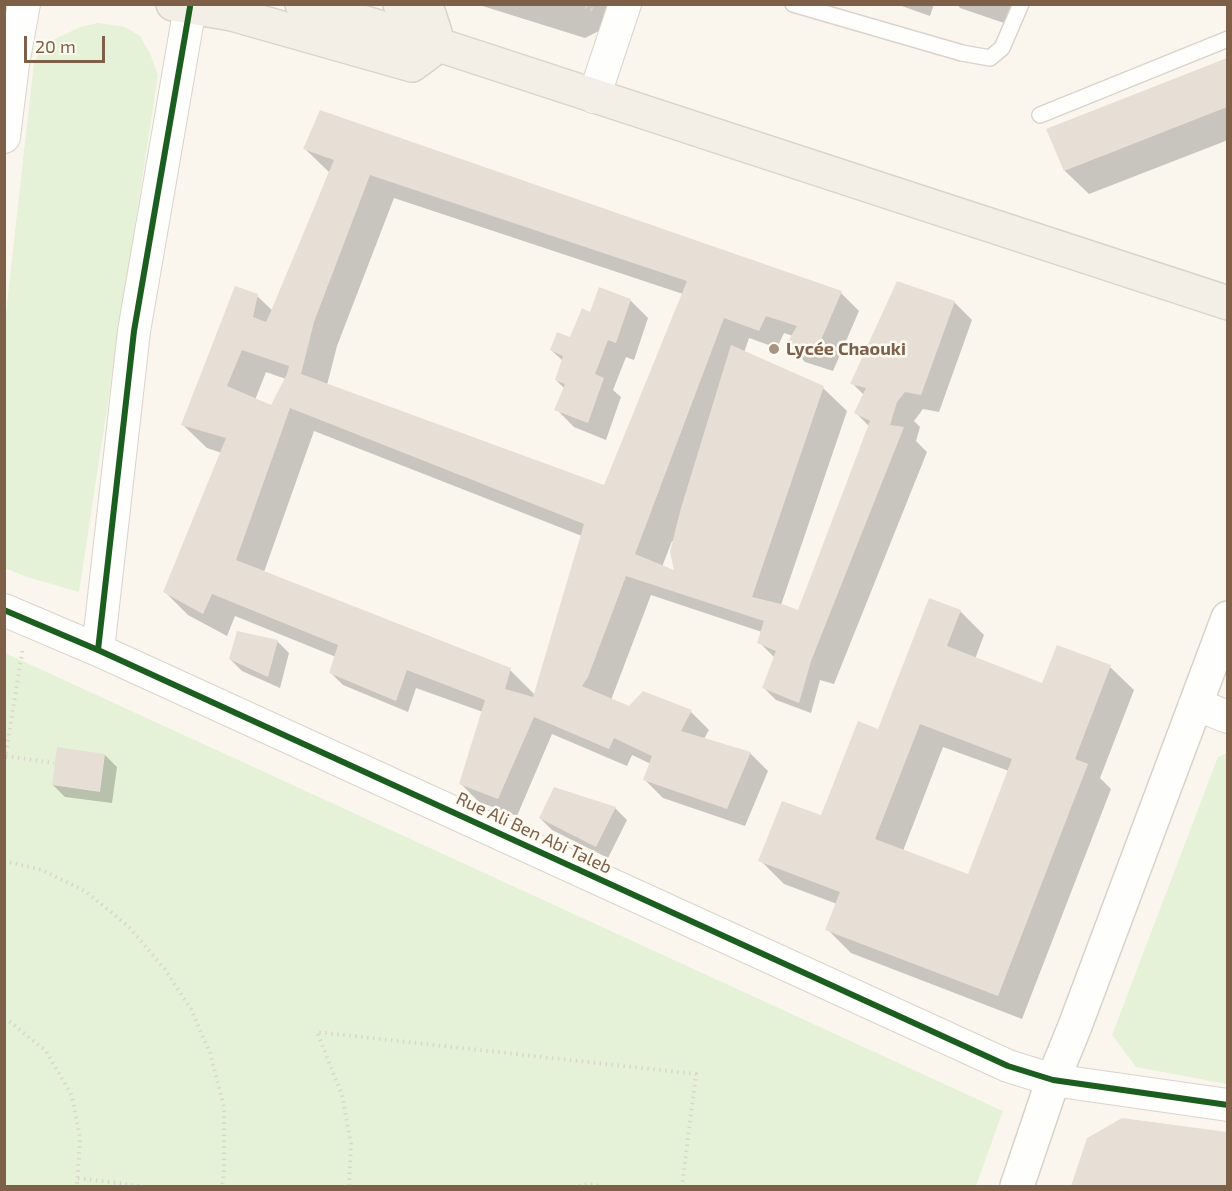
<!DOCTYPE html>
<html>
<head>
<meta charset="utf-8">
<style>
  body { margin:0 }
  #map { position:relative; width:1232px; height:1191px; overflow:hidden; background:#faf6ee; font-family:"Exo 2",sans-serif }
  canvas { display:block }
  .frame { position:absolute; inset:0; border:6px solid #7e5f48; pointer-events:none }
  .scale { position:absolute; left:24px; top:36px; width:81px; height:27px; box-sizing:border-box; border:3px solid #7e5f48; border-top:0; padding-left:8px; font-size:18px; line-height:21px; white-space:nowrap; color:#7e5f48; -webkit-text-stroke:4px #fffbf2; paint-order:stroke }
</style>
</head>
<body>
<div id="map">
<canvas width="1232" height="1191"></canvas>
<div class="frame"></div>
<div class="scale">20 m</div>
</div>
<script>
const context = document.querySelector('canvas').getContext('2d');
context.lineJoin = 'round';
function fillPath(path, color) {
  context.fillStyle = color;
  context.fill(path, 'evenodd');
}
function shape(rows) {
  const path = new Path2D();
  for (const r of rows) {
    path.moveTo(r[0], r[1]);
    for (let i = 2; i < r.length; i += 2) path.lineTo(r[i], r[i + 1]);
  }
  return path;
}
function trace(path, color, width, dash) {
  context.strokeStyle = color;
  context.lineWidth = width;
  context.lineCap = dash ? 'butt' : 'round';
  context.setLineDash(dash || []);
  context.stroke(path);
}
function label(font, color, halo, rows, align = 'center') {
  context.font = font + ' "Exo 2",sans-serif';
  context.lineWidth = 5;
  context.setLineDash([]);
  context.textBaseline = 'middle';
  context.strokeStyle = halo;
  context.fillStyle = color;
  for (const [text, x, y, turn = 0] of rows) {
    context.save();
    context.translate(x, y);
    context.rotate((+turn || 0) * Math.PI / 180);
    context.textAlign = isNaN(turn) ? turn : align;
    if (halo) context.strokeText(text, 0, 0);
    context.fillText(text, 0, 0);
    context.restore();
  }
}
fillPath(shape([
  [98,23,125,27,140,36,150,53,158,75,79,592,27,577,5,568,5,321,34,62,45,44,80,27],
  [5,653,1003,1111,976,1186,5,1186],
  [1227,753,1227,1084,1136,1067,1112,1035,1218,757]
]), '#e5f2d7');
fillPath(shape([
  [476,4,640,4,638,11,585,38],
  [896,4,934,4,930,16],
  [957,4,1017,4,1010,25,960,8],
  [1228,59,1228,140,1089,194,1065,171,1048,129],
  [305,149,841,293,859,311,833,371,805,362,788,344,793,336,784,333,777,348,749,338,744,353,823,388,847,411,781,605,798,612,869,426,855,412,864,395,852,383,954,302,972,320,939,412,923,409,914,421,920,427,916,441,927,452,834,684,820,680,811,713,776,700,764,688,775,658,759,642,762,632,651,595,611,700,629,708,691,712,709,730,704,739,750,753,768,771,745,826,663,798,645,780,651,764,632,755,627,766,552,734,517,816,479,802,461,784,483,712,416,688,408,712,343,685,331,673,336,657,235,616,227,636,188,615,165,592,222,453,207,448,183,425,257,296,273,311,329,172],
  [394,198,683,294,604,486,327,385,337,346],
  [266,372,286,379,272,407,255,400],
  [314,431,582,536,535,695,510,670,264,572],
  [672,541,674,542,676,573,662,567],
  [630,300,648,318,634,360,626,357,613,390,621,397,606,440,574,427,556,409,565,389,556,380,563,361,551,350,571,339,591,314],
  [960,611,984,635,975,659,1043,685,1110,667,1134,690,1100,778,1111,789,1022,1019,851,953,827,929,837,904,784,884,760,860,822,817],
  [943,747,1009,771,969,876,903,851],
  [277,641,289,653,280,688,242,671,230,659],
  [105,755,117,767,112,803,65,797,53,785],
  [615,808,627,820,608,858,552,830,540,818],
  [1122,1120,1228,1133,1228,1186,1072,1186,1088,1139]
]), '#0003');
fillPath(shape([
  [1227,58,1227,107,1064,171,1046,129],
  [320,110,842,291,815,354,786,345,797,326,766,316,759,331,724,318,635,554,674,570,670,552,681,508,731,345,824,386,752,597,785,605,798,610,870,421,854,413,866,388,850,384,897,281,955,301,921,395,905,392,897,402,890,425,904,427,811,661,799,703,762,688,776,651,757,643,764,621,626,576,588,677,582,686,629,706,643,691,692,710,681,731,751,752,727,809,643,780,652,756,614,738,609,749,534,717,498,799,459,784,485,700,407,670,396,701,329,673,338,645,212,594,203,614,163,592,226,438,181,425,235,286,258,294,253,317,266,322,271,311,334,160,303,149],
  [370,175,687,281,604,485,301,374,314,322],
  [242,350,289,366,287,374,271,405,227,386],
  [290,408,584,524,533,697,505,689,511,668,236,560],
  [599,287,631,299,616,343,608,340,595,374,604,378,588,423,554,410,565,384,555,380,563,356,550,350,557,332,570,337,582,308,590,312],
  [929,598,961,610,947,646,1042,683,1057,645,1111,665,1075,759,1088,764,998,996,825,930,840,892,758,861,782,801,821,815,858,721,878,729],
  [920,724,1012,759,968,874,875,839],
  [237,631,278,640,268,677,229,659],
  [57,747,105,754,100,792,52,785],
  [554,787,616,807,596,847,539,818],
  [1122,1118,1227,1132,1227,1186,1071,1186,1087,1138]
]), '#e7dfd5');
const service = shape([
  [793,4,962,53,990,58,1002,48,1021,4],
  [1040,115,1228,39]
]);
const minor = shape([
  [594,97,625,4],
  [4,137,13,64,24,4],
  [4,610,98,650,1008,1066,1053,1080,1228,1105],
  [98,650,134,331,190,7],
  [1195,704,1228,717]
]);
const secondary = shape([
  [1017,1186,1053,1080,1075,1026,1228,618]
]);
const primary = shape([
  [173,4,232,14,412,65,439,45],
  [302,4,439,45,1228,303],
  [400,4,429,14,439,45]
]);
trace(service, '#dad3cc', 18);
trace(minor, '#dad3cc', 34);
trace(secondary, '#d8d2c9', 36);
trace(primary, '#dcd2ca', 36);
trace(shape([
  [580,4,594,10],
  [6,756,54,763],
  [4,765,23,647],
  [4,861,42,870,85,891,128,926,164,968,191,1009,210,1053,224,1107,224,1172,222,1186],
  [4,1019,9,1021,46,1051,72,1096,80,1139,77,1186],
  [78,1178,141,1186],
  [349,1186,351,1144,342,1095,317,1032,696,1074,682,1186],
  [579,1186,587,1184,600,1186]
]), '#ddd6ce', 4, [1.5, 4.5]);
trace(service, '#fefefc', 15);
trace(minor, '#fefefc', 32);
trace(secondary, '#fefefc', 33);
trace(primary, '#f4efe6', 33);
trace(shape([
  [4,610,98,650,1008,1066,1053,1080,1228,1105],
  [98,650,134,331,190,7]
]), '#1b5e20', 6);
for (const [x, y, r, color] of [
  [774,349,6,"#a99482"]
]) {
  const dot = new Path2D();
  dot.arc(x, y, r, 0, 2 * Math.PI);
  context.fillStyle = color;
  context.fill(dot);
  trace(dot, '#fffbf2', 2);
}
label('bold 18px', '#7e5f48', '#fffbf2', [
  ["Lycée Chaouki",786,349]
], 'left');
label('18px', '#7e5f48', '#fffbf2', [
  ["Rue Ali Ben Abi Taleb",534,833,25]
]);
</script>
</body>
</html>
